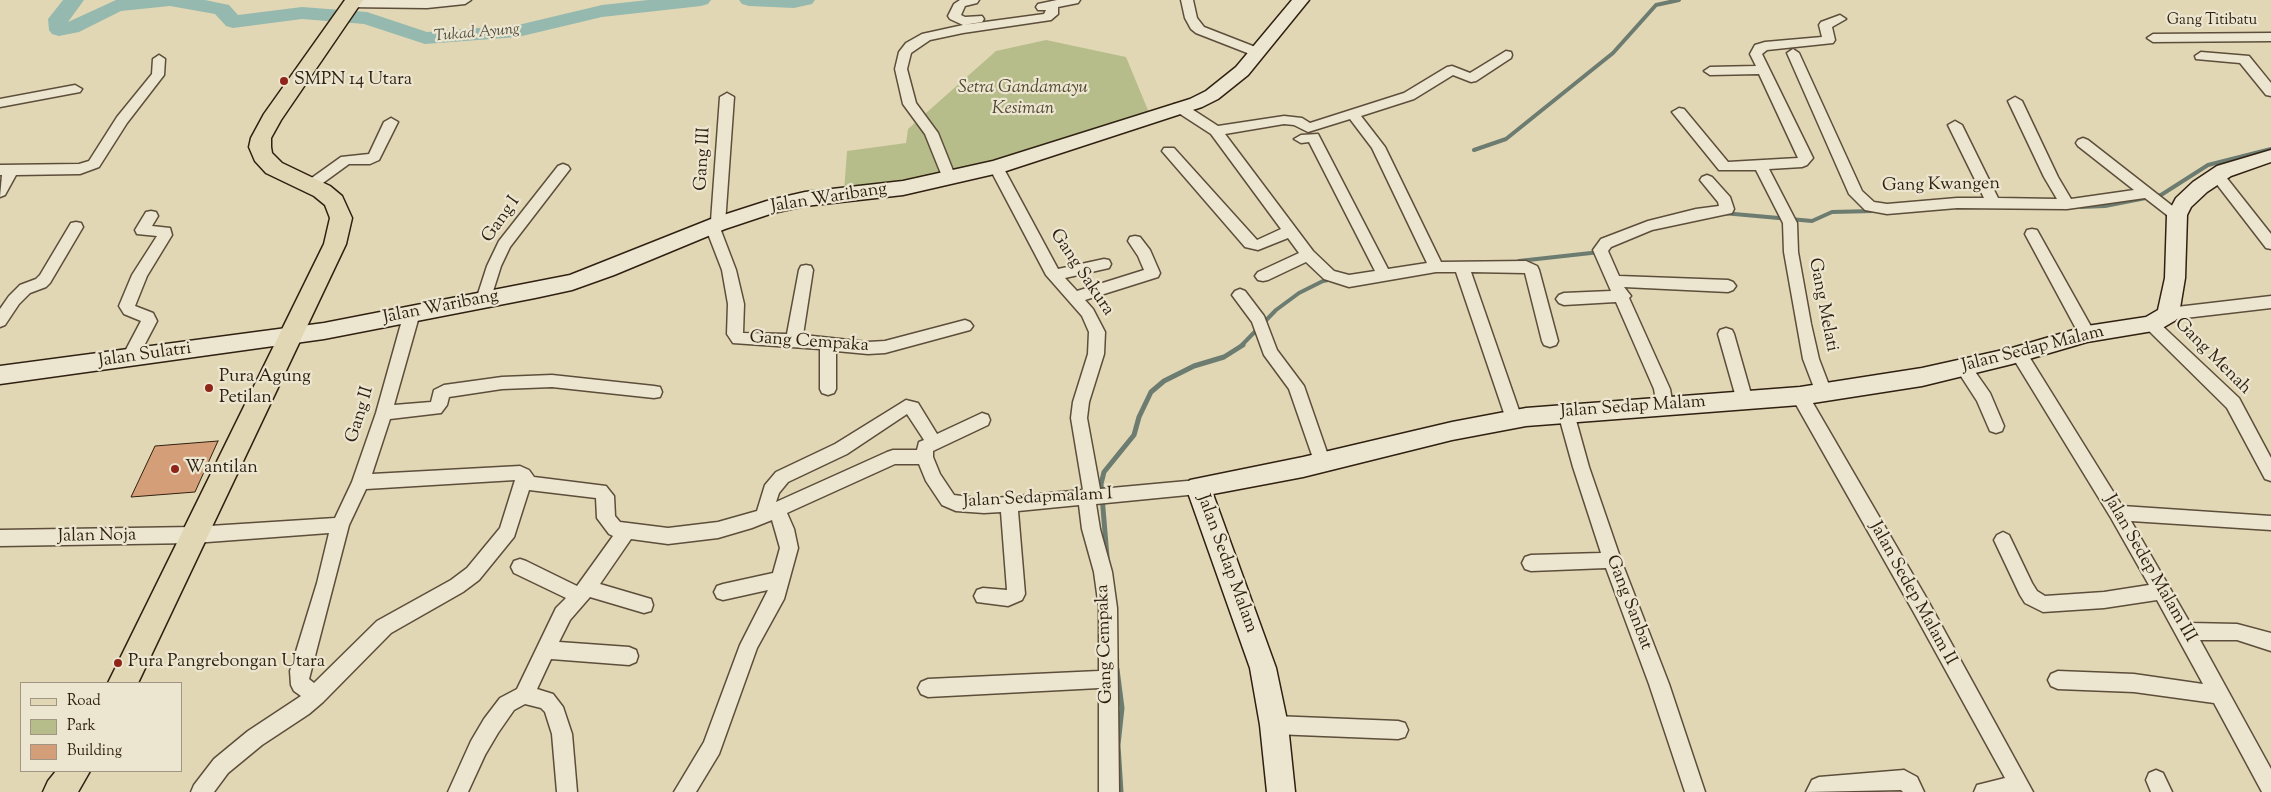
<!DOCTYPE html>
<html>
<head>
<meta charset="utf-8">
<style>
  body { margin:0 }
  #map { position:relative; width:2271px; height:792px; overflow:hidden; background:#e2d7b5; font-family:"Sorts Mill Goudy",serif }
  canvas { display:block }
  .legend { position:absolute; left:20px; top:682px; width:162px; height:90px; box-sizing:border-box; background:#ece5cf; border:1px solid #a09683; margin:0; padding:6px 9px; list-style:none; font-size:15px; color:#2f2011 }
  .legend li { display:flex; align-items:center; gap:10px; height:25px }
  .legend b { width:25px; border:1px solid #a09683 }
</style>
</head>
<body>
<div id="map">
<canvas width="2271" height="792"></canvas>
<ul class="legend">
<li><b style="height:6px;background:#e2d7b5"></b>Road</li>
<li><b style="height:14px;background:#b6bd8b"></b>Park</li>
<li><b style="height:14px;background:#d49f78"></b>Building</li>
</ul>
</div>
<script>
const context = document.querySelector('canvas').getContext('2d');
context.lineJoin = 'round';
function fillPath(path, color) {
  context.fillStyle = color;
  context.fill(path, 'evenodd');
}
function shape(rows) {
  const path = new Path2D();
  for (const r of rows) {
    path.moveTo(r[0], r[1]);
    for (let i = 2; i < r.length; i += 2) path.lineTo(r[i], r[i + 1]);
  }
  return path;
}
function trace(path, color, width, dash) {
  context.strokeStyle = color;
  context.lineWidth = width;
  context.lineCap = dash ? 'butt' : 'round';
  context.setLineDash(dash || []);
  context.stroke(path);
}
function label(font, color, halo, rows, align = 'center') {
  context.font = font + ' "Sorts Mill Goudy",serif';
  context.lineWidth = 4.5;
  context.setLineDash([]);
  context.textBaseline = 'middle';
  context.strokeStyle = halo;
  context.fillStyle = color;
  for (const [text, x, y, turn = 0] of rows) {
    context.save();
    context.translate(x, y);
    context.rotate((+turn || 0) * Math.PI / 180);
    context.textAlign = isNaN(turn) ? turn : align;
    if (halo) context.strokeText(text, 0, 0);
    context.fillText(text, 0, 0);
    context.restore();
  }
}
fillPath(shape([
  [1046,40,1126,57,1150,115,995,164,891,187,844,191,847,151,906,143,908,129,996,51]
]), '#b6bd8b');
trace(shape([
  [1474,150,1506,139,1613,53,1656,5,1679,0],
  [2081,207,2105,206,2161,195,2208,165,2271,149],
  [1723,213,1812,221,1832,212,1873,211],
  [1519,261,1600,252],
  [1241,346,1276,310,1299,293,1323,281,1333,279]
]), '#6c7c70', 4);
trace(shape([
  [1107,557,1101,484,1104,472,1134,435,1139,417,1151,392,1164,381,1194,366,1224,357,1243,345],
  [1117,669,1122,708,1118,745,1121,792]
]), '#6c7c70', 5);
fillPath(shape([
  [63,0,84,0,68,22,116,0,205,0,229,5,238,15,302,7,367,12,427,32,518,25,602,5,648,0,711,0,708,4,701,6,602,17,518,37,425,44,364,24,302,19,233,28,226,26,215,14,170,6,121,11,79,32,59,36,52,34,49,30,48,19,63,0],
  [739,0,815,0,812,4,794,8,749,6,742,4,739,0]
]), '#95b9af');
const building = shape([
  [218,441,195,492,131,497,155,446,218,441]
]);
fillPath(building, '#d49f78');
trace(building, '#2f2011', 1);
const street = shape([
  [351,0,471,0,465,4,427,8,347,7,345,4,347,1,351,0],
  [960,0,979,0,977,3,965,6,961,15,965,17,982,16,984,19,982,22,963,25,950,19,948,16,954,4,960,0],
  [1057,0,1080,0,1078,3,1058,7,1058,14,1051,20,963,33,930,40,911,53,907,69,916,103,938,133,956,178,954,181,944,181,925,134,903,104,895,69,899,52,906,43,922,34,963,25,1044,14,1046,10,1038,10,1036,7,1038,4,1057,0],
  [1181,0,1193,0,1197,18,1204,27,1263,50,1265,53,1259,57,1255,56,1196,33,1191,29,1185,18,1181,0],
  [1840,15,1846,19,1832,27,1835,40,1833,43,1767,50,1762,54,1813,158,1807,165,1802,167,1769,169,1797,223,1798,252,1811,324,1819,359,1832,393,1830,398,1824,399,1818,398,1816,393,1803,359,1784,252,1783,223,1756,170,1719,170,1672,112,1679,108,1684,109,1728,162,1798,158,1759,74,1710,75,1704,71,1710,67,1756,66,1750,54,1755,45,1765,42,1822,37,1819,25,1821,22,1840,15],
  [2271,33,2271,41,2153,42,2147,38,2153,34,2271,33],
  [1793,49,1799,53,1862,191,1874,202,1887,204,1957,198,1984,198,1948,125,1955,121,1962,125,1998,198,2057,199,2044,177,2008,101,2015,97,2022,101,2058,177,2071,199,2134,190,2078,146,2076,143,2078,140,2083,138,2088,140,2184,215,2182,219,2177,220,2172,219,2145,198,2067,209,1957,208,1887,214,1865,210,1849,194,1787,53,1793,49],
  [1506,51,1511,52,1512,55,1511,58,1476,81,1471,82,1453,75,1414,99,1361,116,1385,147,1441,262,1526,261,1537,266,1539,270,1558,341,1556,345,1550,347,1544,345,1542,341,1525,273,1471,272,1522,419,1520,424,1514,426,1508,424,1506,419,1456,272,1436,272,1349,287,1324,279,1306,262,1268,280,1263,281,1258,280,1255,276,1258,272,1299,253,1288,238,1258,250,1245,247,1162,151,1164,148,1174,148,1257,240,1281,229,1211,134,1174,110,1172,107,1174,104,1184,104,1218,126,1284,116,1302,118,1310,123,1404,93,1447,67,1452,66,1470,73,1506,51],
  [1350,119,1372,148,1427,263,1388,269,1318,134,1301,135,1294,139,1301,143,1309,142,1375,271,1349,275,1334,271,1313,251,1225,134,1284,124,1294,125,1308,132,1350,119],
  [2201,52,2249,56,2271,83,2271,96,2266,95,2240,63,2196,59,2195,56,2201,52],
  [159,55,165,59,164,75,127,123,99,167,80,174,16,175,5,195,0,197,2,175,0,175,0,165,79,164,89,161,117,117,152,74,153,59,159,55],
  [75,85,82,89,80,92,0,107,0,99,75,85],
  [727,93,734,97,725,224,720,228,736,270,744,304,743,333,787,334,799,270,801,266,806,265,811,266,813,270,803,335,868,342,885,341,965,320,970,322,973,326,970,330,885,353,868,354,836,351,836,389,834,393,828,395,822,393,820,389,820,349,733,343,727,334,728,304,722,270,705,226,711,221,720,97,727,93],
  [391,118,398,122,379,160,370,164,349,164,316,188,306,188,304,185,306,182,341,157,369,154,384,122,391,118],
  [996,162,1001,164,1003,167,1058,269,1104,259,1109,260,1111,264,1109,268,1065,278,1077,291,1144,270,1138,256,1128,241,1130,237,1135,236,1140,237,1150,250,1160,273,1158,277,1085,300,1093,309,1105,332,1104,354,1089,402,1087,418,1100,489,1198,480,1204,482,1207,487,1204,492,1198,494,1096,504,1100,529,1112,572,1117,608,1119,792,1099,792,1099,688,928,697,921,694,918,688,921,682,928,679,1099,671,1099,608,1094,572,1082,529,1079,505,1018,511,1025,594,1022,600,1008,606,977,602,974,596,977,590,983,588,1007,590,1001,512,984,513,956,511,942,505,926,481,919,464,895,464,787,513,794,529,798,548,784,599,757,648,719,754,696,792,674,792,704,742,740,645,768,590,723,600,717,598,714,592,717,586,723,584,773,573,780,548,772,520,752,528,718,538,668,544,631,539,600,584,651,599,653,605,651,611,644,613,590,597,570,620,559,642,629,647,636,650,638,656,636,662,629,665,551,659,537,689,553,694,563,707,572,734,577,792,557,792,552,734,545,712,541,708,525,704,514,710,498,733,485,755,468,792,448,792,471,741,484,719,500,698,517,689,556,608,566,598,514,573,511,567,514,561,520,559,526,561,577,586,613,536,609,534,597,518,596,498,529,490,514,537,479,580,463,592,391,633,323,702,309,714,262,745,228,773,214,792,191,792,194,785,214,759,248,731,301,696,294,691,291,685,290,671,317,583,329,533,194,543,0,546,0,530,194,527,335,518,352,482,376,413,404,313,407,309,412,307,417,309,420,313,394,405,431,402,434,390,444,385,502,377,552,375,654,386,660,387,662,392,660,397,654,398,552,387,502,389,449,397,447,405,441,413,390,419,372,474,520,466,529,470,534,477,606,486,614,496,615,516,620,522,668,528,718,522,757,511,765,485,776,472,835,444,906,400,918,403,937,434,982,413,988,415,990,420,988,425,933,451,933,457,940,474,954,495,984,499,1083,490,1071,418,1073,402,1088,354,1089,332,1082,316,1046,275,989,167,991,164,996,162],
  [907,414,924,440,919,442,917,450,893,450,887,452,776,502,779,493,788,482,847,454,907,414],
  [515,480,500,528,467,568,451,580,377,621,314,683,309,679,349,525,366,489,515,480],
  [563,164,568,166,570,169,510,247,501,266,489,304,484,306,479,304,476,300,487,266,499,241,558,166,563,164],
  [2217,170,2222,172,2271,234,2271,249,2266,248,2212,178,2210,175,2212,172,2217,170],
  [1707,175,1712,177,1730,197,1734,209,1732,213,1652,230,1611,247,1608,251,1619,276,1728,280,1733,282,1736,286,1733,290,1728,292,1624,287,1631,296,1629,298,1670,389,1673,406,1671,411,1665,412,1659,411,1657,406,1654,389,1616,302,1564,305,1559,303,1556,299,1559,295,1564,293,1611,291,1593,250,1601,239,1648,221,1696,209,1719,206,1718,202,1700,180,1702,177,1707,175],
  [151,211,156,212,158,216,152,226,170,228,172,235,147,276,135,306,153,313,157,321,135,363,129,365,123,363,121,359,141,321,124,314,119,306,132,275,157,236,137,234,135,230,146,212,151,211],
  [76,222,81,223,83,227,50,283,46,287,30,293,19,304,5,325,0,327,0,309,9,296,20,285,36,279,40,275,71,223,76,222],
  [2032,229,2037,230,2093,330,2095,334,2093,338,2087,340,2081,338,2025,234,2027,230,2032,229],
  [1240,289,1245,291,1264,316,1277,350,1304,386,1330,461,1328,466,1322,468,1316,466,1314,461,1289,389,1264,355,1252,322,1232,295,1235,291,1240,289],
  [2271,296,2271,308,2168,320,2163,318,2160,314,2163,310,2168,308,2271,296],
  [2151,318,2156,320,2239,398,2271,458,2271,481,2265,479,2227,408,2146,328,2143,324,2146,320,2151,318],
  [1726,328,1732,330,1734,334,1753,401,1751,406,1745,407,1739,406,1737,401,1718,334,1720,330,1726,328],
  [2019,348,2025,350,2122,506,2271,516,2271,530,2131,521,2190,623,2237,624,2271,633,2271,651,2237,640,2200,640,2271,769,2271,792,2262,792,2214,703,2134,692,2058,689,2051,686,2048,680,2051,674,2058,671,2134,674,2203,684,2157,600,2104,608,2043,612,2025,603,2020,595,1994,540,1997,535,2003,532,2009,535,2032,583,2037,591,2045,596,2104,592,2149,585,2111,518,2013,358,2011,354,2013,350,2019,348],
  [1963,361,1969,363,1990,393,2004,426,2002,431,1996,433,1990,431,1977,401,1955,367,1957,363,1963,361],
  [1800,390,1806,391,1927,599,2033,792,1974,792,1977,785,2005,778,1913,611,1794,401,1792,396,1794,391,1800,390],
  [1566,406,1572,408,1574,413,1589,467,1621,560,1669,684,1705,792,1685,792,1649,684,1606,568,1531,571,1525,569,1522,563,1525,557,1531,555,1601,553,1573,467,1558,413,1560,408,1566,406],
  [1274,716,1398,721,1405,723,1408,730,1405,737,1398,739,1274,734,1267,732,1264,725,1267,718,1274,716],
  [1904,770,1917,777,1924,792,1903,792,1901,790,1806,792,1812,780,1819,777,1904,770],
  [2156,770,2163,773,2172,792,2151,792,2146,780,2149,773,2156,770]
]);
const secondary = shape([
  [1292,0,1309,0,1248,75,1218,99,1202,107,1003,172,903,195,805,206,773,213,725,229,614,275,572,290,535,298,324,339,0,384,0,366,324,323,570,275,711,219,770,200,805,192,903,181,993,161,1190,99,1206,91,1236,67,1292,0],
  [2271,150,2271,162,2231,176,2207,192,2191,207,2187,215,2185,278,2179,314,2176,320,2159,330,2087,342,2012,364,1922,386,1800,405,1526,426,1452,440,1303,477,1213,494,1276,668,1288,725,1295,792,1267,792,1260,725,1250,668,1186,487,1190,480,1303,457,1452,422,1526,408,1800,387,1922,368,2012,348,2087,326,2146,317,2158,310,2165,278,2167,215,2176,198,2193,182,2217,166,2271,150]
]);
const primary = shape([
  [345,0,363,0,281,120,271,138,271,147,272,153,282,163,330,186,342,196,352,218,346,244,138,683,108,683,324,244,330,218,325,205,314,196,266,173,255,161,249,147,251,138,264,114,345,0],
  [56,771,90,771,78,792,43,792,48,781,56,771]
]);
trace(street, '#5c4e3a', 3);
trace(secondary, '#2f2011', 3);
trace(primary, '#2f2011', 3);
fillPath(street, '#ece5cf');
fillPath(secondary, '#ece5cf');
fillPath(primary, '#e2d7b5');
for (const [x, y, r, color] of [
  [284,81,5,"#8f2418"],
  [209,388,5,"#8f2418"],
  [175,469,5,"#8f2418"],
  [118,663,5,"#8f2418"]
]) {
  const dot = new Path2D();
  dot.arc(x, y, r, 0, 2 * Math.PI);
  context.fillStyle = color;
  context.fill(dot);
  trace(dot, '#ece5cf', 2);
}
label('15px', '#2f2011', '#ece5cf', [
  ["Gang Titibatu",2212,21]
]);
label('italic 16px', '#4e4e40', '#ece5cf', [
  ["Tukad Ayung",477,34,-5]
]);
label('18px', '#2f2011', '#ece5cf', [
  ["SMPN 14 Utara",294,81],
  ["Pura Agung",219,378],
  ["Petilan",219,399],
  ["Wantilan",185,469],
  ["Pura Pangrebongan Utara",128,663]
], 'left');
label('italic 18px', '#514730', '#ece5cf', [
  ["Setra Gandamayu",1023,89],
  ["Kesiman",1023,110]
]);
label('18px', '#2f2011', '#ece5cf', [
  ["Gang III",704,159,-87],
  ["Gang Kwangen",1941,186,-1],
  ["Jalan Waribang",829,199,-9],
  ["Gang I",502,220,-55],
  ["Gang Sakura",1081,273,56],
  ["Gang Melati",1822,305,79],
  ["Jalan Waribang",441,308,-11],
  ["Gang Cempaka",809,343,4],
  ["Jalan Sedap Malam",2033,350,-14],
  ["Jalan Sulatri",145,356,-8],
  ["Gang Menah",2212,357,45],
  ["Jalan Sedap Malam",1633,408,-4],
  ["Gang II",361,415,-73],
  ["Jalan Sedapmalam I",1038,499,-3],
  ["Jalan Noja",97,537,-1],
  ["Jalan Sedap Malam",1226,564,70],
  ["Jalan Sedep Malam III",2149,569,60],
  ["Jalan Sedep Malam II",1912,594,61],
  ["Gang Sanbat",1628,603,69],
  ["Gang Cempaka",1106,644,-92]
]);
</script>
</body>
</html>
